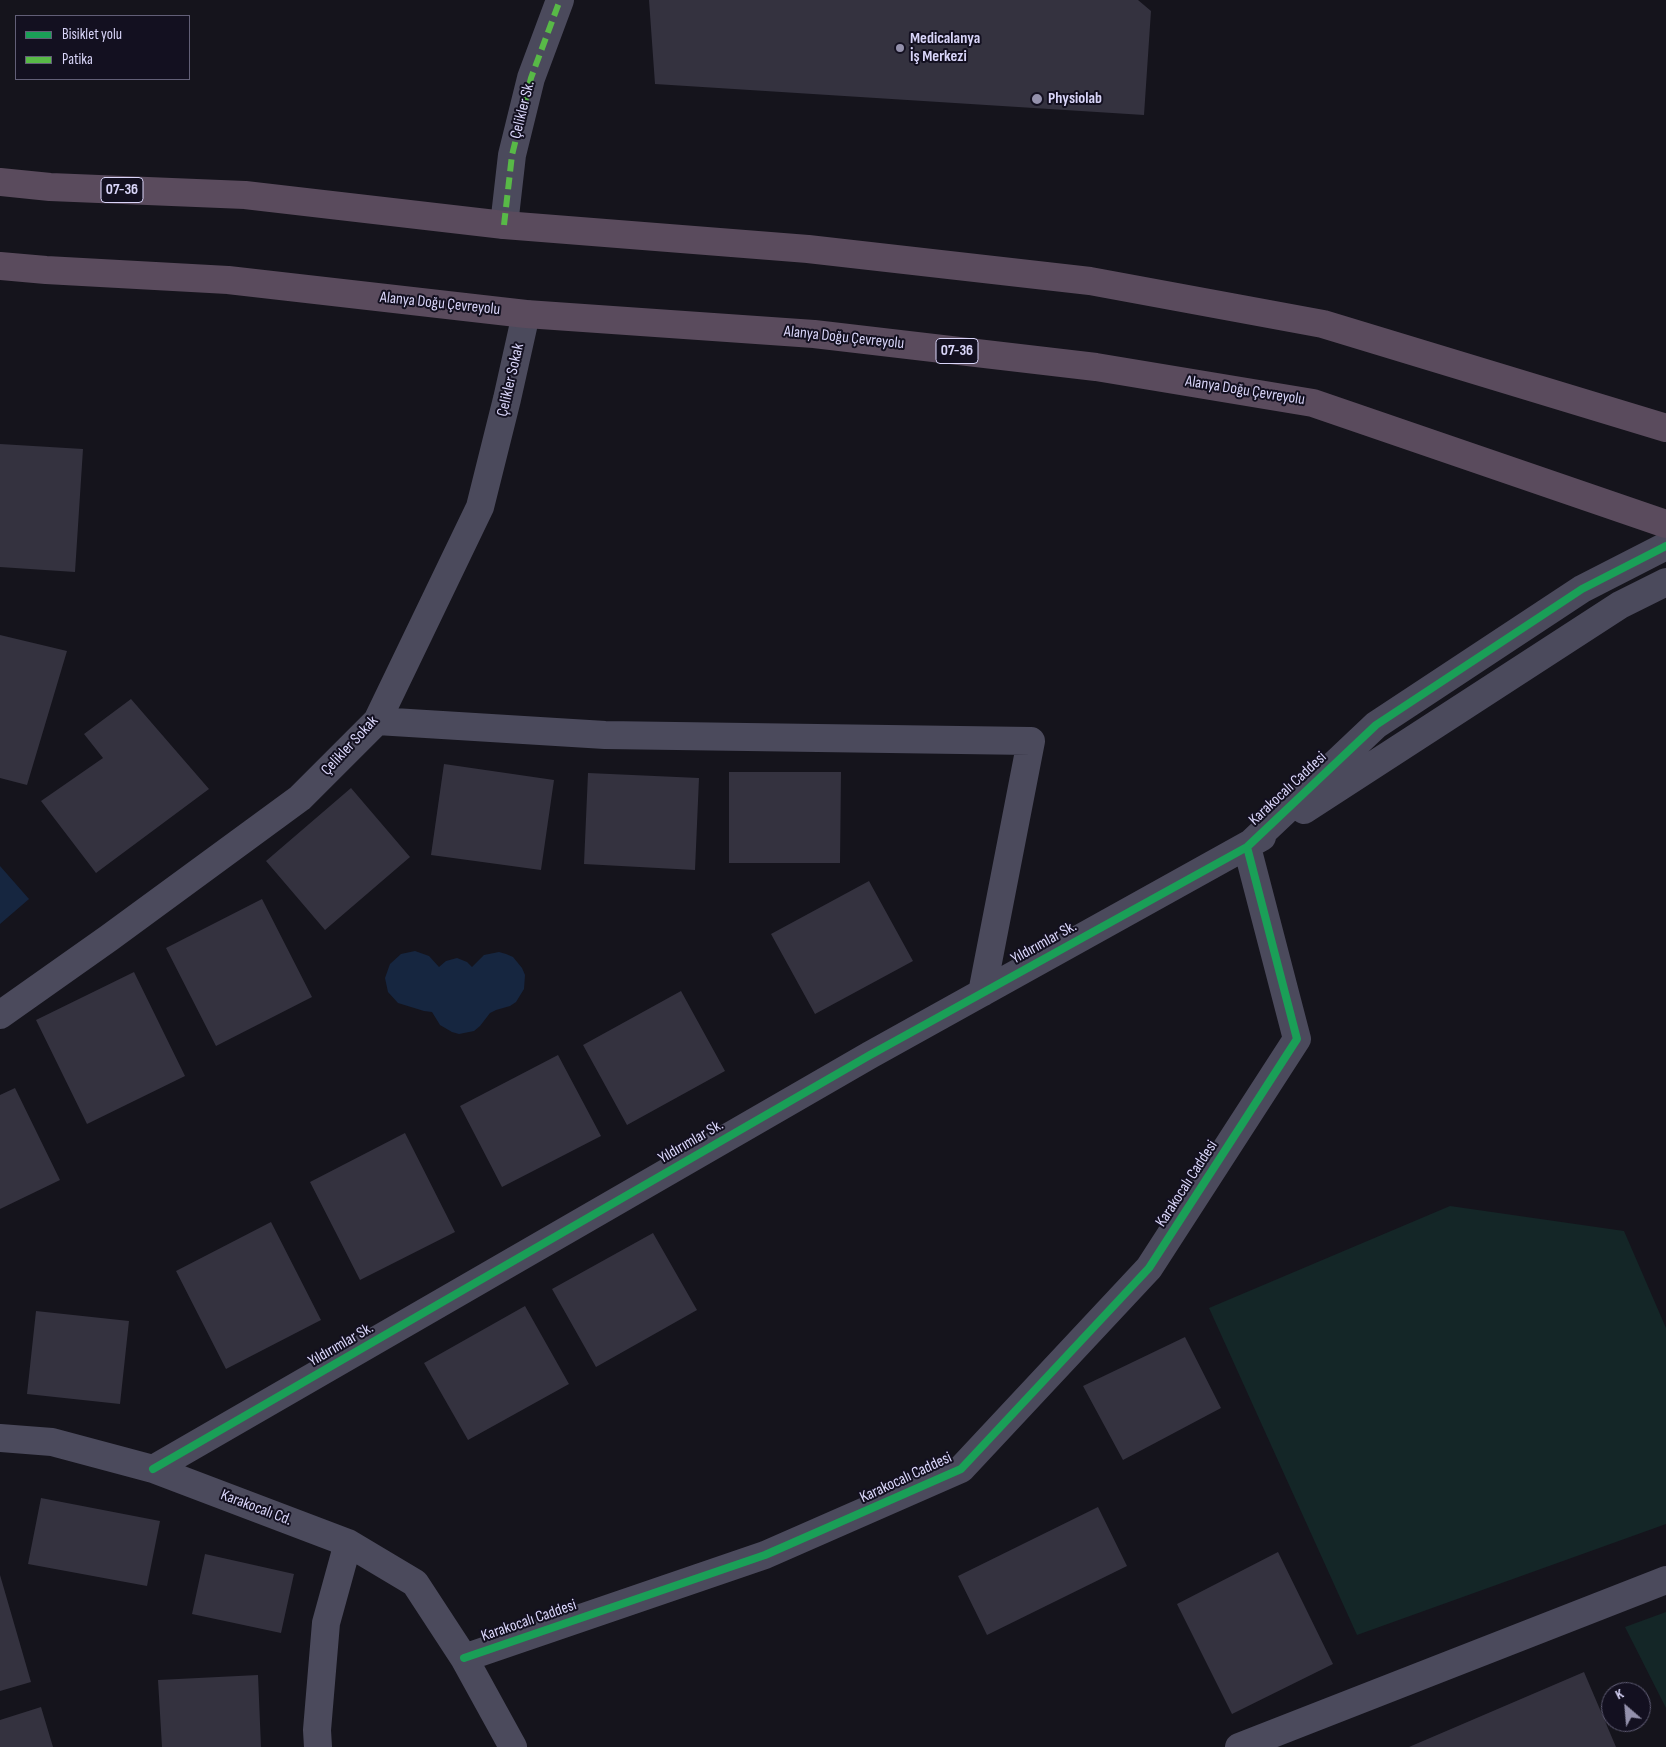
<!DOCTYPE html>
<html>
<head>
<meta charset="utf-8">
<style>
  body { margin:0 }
  #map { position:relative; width:1666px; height:1747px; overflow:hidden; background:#15141c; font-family:"Sofia Sans Condensed",sans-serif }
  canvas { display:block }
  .legend { position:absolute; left:15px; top:15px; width:175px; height:65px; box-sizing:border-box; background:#131020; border:1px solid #625f77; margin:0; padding:6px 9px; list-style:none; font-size:15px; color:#d9d5f9 }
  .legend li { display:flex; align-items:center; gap:10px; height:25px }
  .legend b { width:25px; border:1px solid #625f77 }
  .north { position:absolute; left:1601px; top:1682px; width:50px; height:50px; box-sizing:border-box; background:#131020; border:1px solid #625f77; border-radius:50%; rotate:333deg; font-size:14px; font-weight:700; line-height:20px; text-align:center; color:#d9d5f9 }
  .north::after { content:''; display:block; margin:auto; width:18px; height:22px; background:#9491ac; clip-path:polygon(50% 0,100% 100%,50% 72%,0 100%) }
</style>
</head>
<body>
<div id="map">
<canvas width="1666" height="1747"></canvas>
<ul class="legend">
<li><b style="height:6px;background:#1a9f57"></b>Bisiklet yolu</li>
<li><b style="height:6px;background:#58b947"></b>Patika</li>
</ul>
<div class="north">K</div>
</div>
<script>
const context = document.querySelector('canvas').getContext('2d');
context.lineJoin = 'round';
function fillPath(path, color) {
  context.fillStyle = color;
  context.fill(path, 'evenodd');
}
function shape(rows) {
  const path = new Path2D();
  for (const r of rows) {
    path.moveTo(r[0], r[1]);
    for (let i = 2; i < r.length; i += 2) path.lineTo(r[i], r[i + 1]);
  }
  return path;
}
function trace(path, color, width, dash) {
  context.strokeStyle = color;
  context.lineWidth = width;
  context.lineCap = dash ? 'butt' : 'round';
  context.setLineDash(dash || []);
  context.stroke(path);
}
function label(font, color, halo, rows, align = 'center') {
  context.font = font + ' "Sofia Sans Condensed",sans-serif';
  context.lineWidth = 4;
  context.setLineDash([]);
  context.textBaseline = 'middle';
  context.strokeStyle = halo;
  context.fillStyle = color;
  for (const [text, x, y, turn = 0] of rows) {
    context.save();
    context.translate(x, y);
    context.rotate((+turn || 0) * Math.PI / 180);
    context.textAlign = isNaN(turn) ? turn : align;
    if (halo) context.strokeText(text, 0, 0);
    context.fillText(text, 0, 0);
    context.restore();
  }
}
fillPath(shape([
  [1450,1206,1624,1231,1666,1328,1666,1524,1357,1635,1209,1308],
  [1666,1612,1666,1708,1625,1627]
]), '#142627');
fillPath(shape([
  [0,866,29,899,0,924],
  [415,951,429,956,439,967,446,961,457,958,467,962,472,967,484,955,499,952,506,954,513,957,522,968,525,975,524,989,516,1002,510,1006,496,1010,490,1013,480,1026,474,1031,459,1034,452,1032,440,1025,432,1012,424,1011,398,1003,388,992,385,978,390,964,401,954]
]), '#162640');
fillPath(shape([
  [649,0,1138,0,1151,11,1144,115,655,84],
  [0,444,83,449,75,572,0,567],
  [0,635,67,651,27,785,0,778],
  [131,699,209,789,96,873,41,801,103,758,84,734],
  [444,764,554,780,541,870,431,855],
  [729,772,841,772,840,863,729,863],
  [588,773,699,778,695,870,584,864],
  [351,788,410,857,325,930,266,861],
  [869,881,913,961,815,1014,771,934],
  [262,899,312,997,216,1046,166,948],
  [134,972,185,1076,87,1124,36,1020],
  [681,991,725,1071,627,1125,583,1045],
  [558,1055,601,1136,502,1187,460,1106],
  [15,1088,60,1180,0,1209,0,1095],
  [405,1133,455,1232,360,1280,310,1182],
  [271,1222,321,1320,226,1369,176,1271],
  [653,1233,697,1310,596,1367,552,1289],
  [525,1306,569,1384,468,1440,424,1363],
  [36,1311,129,1321,120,1404,27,1394],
  [1185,1337,1221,1408,1123,1460,1083,1386],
  [41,1498,160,1521,147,1586,28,1564],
  [1098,1507,1127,1566,987,1635,958,1576],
  [1278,1552,1333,1664,1232,1714,1177,1604],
  [205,1554,294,1574,281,1633,192,1614],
  [0,1575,31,1682,0,1691],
  [1584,1672,1616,1747,1409,1747],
  [258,1675,261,1747,162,1747,158,1680],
  [41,1707,53,1747,0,1747,0,1720]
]), '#34323f');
trace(shape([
  [504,225,512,155,531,78,560,0],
  [377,721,605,735,1031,741,982,993],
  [1304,810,1620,605,1666,582],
  [0,1015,109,938,300,798,377,721,480,507,507,399,526,314],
  [0,1438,52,1442,153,1469,348,1543,415,1583,464,1658,513,1747],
  [153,1469,870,1055,1262,837],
  [464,1658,765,1555,961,1469,1149,1268,1297,1039,1247,847,1376,725,1582,589,1666,546],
  [318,1747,317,1730,326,1623,348,1543],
  [1239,1747,1666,1580]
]), '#4b4a5c', 28);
trace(shape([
  [0,182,50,187,245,195,504,225,808,249,1090,281,1323,324,1666,428],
  [0,266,46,270,228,280,526,314,814,334,1096,367,1313,403,1666,524]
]), '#5a4b5d', 28);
trace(shape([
  [504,225,512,155,531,78,560,0]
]), '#58b947', 6, [12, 6]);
trace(shape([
  [153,1469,870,1055,1247,847],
  [464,1658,765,1555,961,1469,1149,1268,1297,1039,1247,847,1376,725,1582,589,1666,546]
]), '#1a9f57', 8);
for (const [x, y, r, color] of [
  [900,48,5,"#9491ac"],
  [1037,99,6,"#9491ac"]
]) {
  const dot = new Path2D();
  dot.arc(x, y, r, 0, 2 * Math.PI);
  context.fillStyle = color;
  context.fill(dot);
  trace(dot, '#131020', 2);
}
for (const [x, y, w] of [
  [122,190,42],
  [957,351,42]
]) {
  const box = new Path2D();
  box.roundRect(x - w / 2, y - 12.5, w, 25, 4);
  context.fillStyle = '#131020';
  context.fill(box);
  trace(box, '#d9d5f9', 1);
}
label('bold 15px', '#d9d5f9', null, [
  ["07-36",122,190],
  ["07-36",957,351]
]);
label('bold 16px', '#d9d5f9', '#131020', [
  ["Medicalanya",910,39],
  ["İş Merkezi",910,57],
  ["Physiolab",1048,99]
], 'left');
label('16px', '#d9d5f9', '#131020', [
  ["Çelikler Sk.",523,110,-76],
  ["Alanya Doğu Çevreyolu",440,304,6],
  ["Alanya Doğu Çevreyolu",844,338,6],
  ["Çelikler Sokak",511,380,-77],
  ["Alanya Doğu Çevreyolu",1245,391,9],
  ["Çelikler Sokak",350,746,-47],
  ["Karakocalı Caddesi",1288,789,-43],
  ["Yıldırımlar Sk.",1044,943,-29],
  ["Yıldırımlar Sk.",691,1142,-30],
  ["Karakocalı Caddesi",1187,1184,-57],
  ["Yıldırımlar Sk.",341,1345,-30],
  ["Karakocalı Caddesi",906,1478,-25],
  ["Karakocalı Cd.",256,1508,21],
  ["Karakocalı Caddesi",529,1621,-19]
]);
</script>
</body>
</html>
